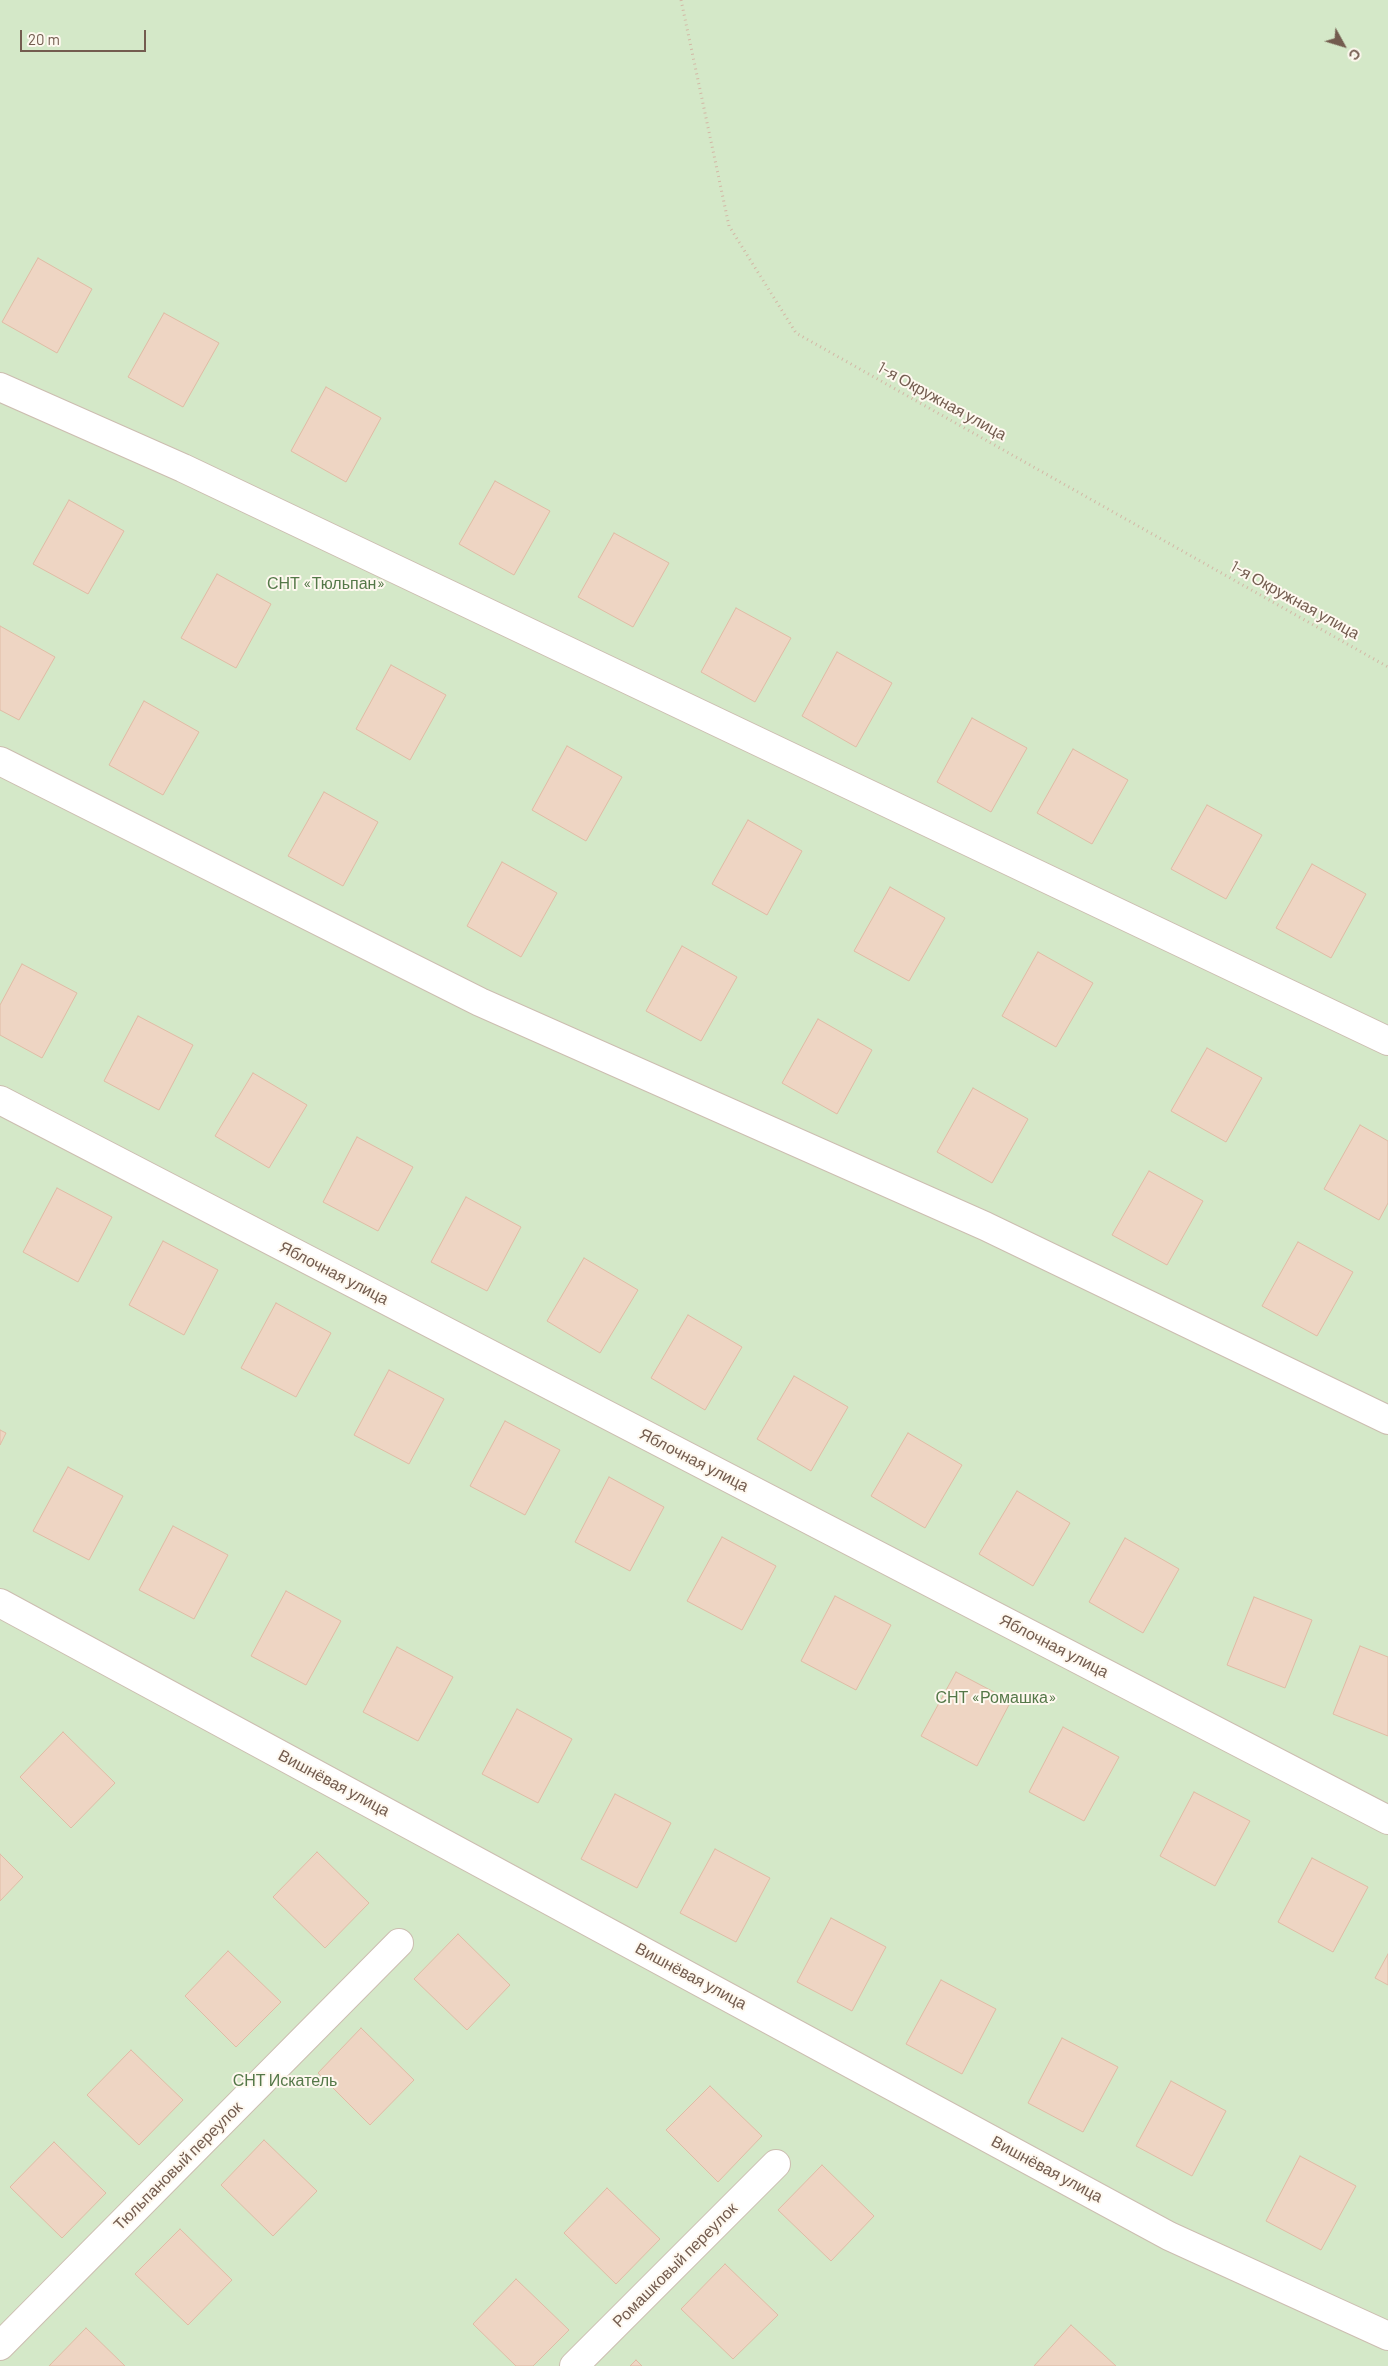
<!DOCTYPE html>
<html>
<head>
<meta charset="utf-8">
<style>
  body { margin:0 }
  #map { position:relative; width:1388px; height:2366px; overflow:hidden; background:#fbf4e9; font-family:Barlow,sans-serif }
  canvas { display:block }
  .north { position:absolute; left:1318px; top:20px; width:50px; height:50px; -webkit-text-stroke:4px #fef8ef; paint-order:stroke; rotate:129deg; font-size:14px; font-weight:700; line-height:20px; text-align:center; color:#735c4f }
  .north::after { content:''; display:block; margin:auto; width:18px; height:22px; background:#735c4f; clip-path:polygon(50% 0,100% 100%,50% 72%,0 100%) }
  .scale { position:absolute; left:20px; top:30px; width:126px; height:22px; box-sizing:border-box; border:2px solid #735c4f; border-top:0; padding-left:6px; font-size:15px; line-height:18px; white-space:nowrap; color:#735c4f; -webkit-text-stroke:4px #fef8ef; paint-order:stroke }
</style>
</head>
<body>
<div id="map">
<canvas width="1388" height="2366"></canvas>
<div class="north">С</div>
<div class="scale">20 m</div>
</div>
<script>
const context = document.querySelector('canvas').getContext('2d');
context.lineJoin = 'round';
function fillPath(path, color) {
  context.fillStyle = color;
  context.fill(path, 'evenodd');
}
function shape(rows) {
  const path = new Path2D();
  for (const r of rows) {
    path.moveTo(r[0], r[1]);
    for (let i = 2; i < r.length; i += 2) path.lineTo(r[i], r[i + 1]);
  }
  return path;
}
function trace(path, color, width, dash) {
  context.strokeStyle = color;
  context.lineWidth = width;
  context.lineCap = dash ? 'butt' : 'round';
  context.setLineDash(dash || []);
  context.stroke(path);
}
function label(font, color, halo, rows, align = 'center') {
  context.font = font + ' Barlow,sans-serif';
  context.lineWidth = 4;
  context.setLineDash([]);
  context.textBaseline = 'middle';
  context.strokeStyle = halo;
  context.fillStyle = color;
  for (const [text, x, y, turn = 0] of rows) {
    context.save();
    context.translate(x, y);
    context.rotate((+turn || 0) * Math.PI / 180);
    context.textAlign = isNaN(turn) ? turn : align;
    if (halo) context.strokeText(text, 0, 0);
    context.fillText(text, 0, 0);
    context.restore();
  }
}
fillPath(shape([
  [0,0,1388,0,1388,2366,0,2366]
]), '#d4e8c8');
const building = shape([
  [38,258,92,289,57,353,2,322,38,258],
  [164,313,219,343,183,407,128,377,164,313],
  [326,387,381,418,346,482,291,451,326,387],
  [495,481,550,511,514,575,459,544,495,481],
  [69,500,124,531,88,594,33,564,69,500],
  [614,533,669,563,633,627,578,597,614,533],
  [217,574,271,604,236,668,181,638,217,574],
  [736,608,791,638,755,702,701,672,736,608],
  [0,626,55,657,19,720,0,710,0,626],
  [837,652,892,683,856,747,802,716,837,652],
  [391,665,446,695,410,760,356,729,391,665],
  [144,701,199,732,163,795,109,765,144,701],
  [972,718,1027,748,991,812,937,782,972,718],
  [567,746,622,777,586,841,532,810,567,746],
  [1073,749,1128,780,1092,844,1037,813,1073,749],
  [324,792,378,822,343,886,288,856,324,792],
  [1207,805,1262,835,1226,899,1171,869,1207,805],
  [748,820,802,851,767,915,712,884,748,820],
  [502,862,557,893,521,957,467,926,502,862],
  [1312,864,1366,894,1331,958,1276,928,1312,864],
  [890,887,945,918,909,981,854,951,890,887],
  [682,946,737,977,701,1041,646,1011,682,946],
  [1038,952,1093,983,1056,1047,1002,1016,1038,952],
  [22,964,77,993,42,1058,0,1035,0,1005,22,964],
  [138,1016,193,1045,159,1110,104,1081,138,1016],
  [818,1019,872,1050,837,1114,782,1083,818,1019],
  [1207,1048,1262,1078,1226,1142,1171,1111,1207,1048],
  [253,1073,307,1105,269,1168,215,1136,253,1073],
  [973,1088,1028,1119,992,1183,937,1152,973,1088],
  [1360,1125,1388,1141,1388,1203,1379,1220,1324,1189,1360,1125],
  [357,1137,413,1167,378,1231,323,1202,357,1137],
  [1149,1171,1203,1201,1167,1265,1112,1235,1149,1171],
  [57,1188,112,1217,78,1282,23,1252,57,1188],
  [466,1197,521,1227,487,1291,431,1262,466,1197],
  [163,1241,218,1270,184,1335,129,1305,163,1241],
  [1298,1242,1353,1272,1317,1336,1262,1306,1298,1242],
  [584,1258,638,1290,600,1353,547,1321,584,1258],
  [276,1303,331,1333,296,1397,241,1368,276,1303],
  [688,1315,742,1347,705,1410,651,1378,688,1315],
  [389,1370,444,1399,409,1464,354,1435,389,1370],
  [794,1376,848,1407,811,1471,757,1439,794,1376],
  [505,1421,560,1450,525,1515,470,1486,505,1421],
  [0,1430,6,1433,0,1445,0,1430],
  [908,1433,962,1465,925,1528,871,1496,908,1433],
  [68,1467,123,1496,89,1560,33,1531,68,1467],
  [609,1477,664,1507,630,1571,575,1542,609,1477],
  [1017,1491,1070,1523,1033,1586,979,1554,1017,1491],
  [173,1526,228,1555,194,1619,139,1590,173,1526],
  [722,1537,776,1566,742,1630,687,1601,722,1537],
  [1125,1538,1179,1569,1143,1633,1089,1602,1125,1538],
  [286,1591,341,1621,306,1685,251,1656,286,1591],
  [835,1596,891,1625,856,1690,801,1661,835,1596],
  [1254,1597,1312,1620,1285,1688,1227,1665,1254,1597],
  [1360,1646,1388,1657,1388,1736,1333,1714,1360,1646],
  [397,1647,453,1677,418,1741,363,1712,397,1647],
  [956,1672,1011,1701,977,1766,921,1736,956,1672],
  [517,1709,572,1739,538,1803,482,1774,517,1709],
  [1063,1727,1119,1757,1084,1821,1029,1792,1063,1727],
  [63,1732,115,1783,71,1828,20,1777,63,1732],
  [1194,1792,1250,1821,1215,1886,1160,1856,1194,1792],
  [615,1794,671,1823,637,1888,581,1859,615,1794],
  [715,1849,770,1878,736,1942,680,1913,715,1849],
  [317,1852,369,1903,325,1948,273,1897,317,1852],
  [0,1854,23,1877,0,1901,0,1854],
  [1312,1858,1368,1887,1333,1952,1278,1922,1312,1858],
  [831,1918,886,1947,852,2011,797,1982,831,1918],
  [458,1934,510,1985,467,2030,414,1979,458,1934],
  [228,1951,281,2002,236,2047,185,1996,228,1951],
  [1388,1954,1388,1985,1375,1978,1388,1954],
  [941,1980,996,2009,962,2074,906,2044,941,1980],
  [361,2028,414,2080,370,2125,318,2073,361,2028],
  [1062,2038,1118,2067,1083,2132,1028,2103,1062,2038],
  [131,2050,183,2100,139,2145,87,2095,131,2050],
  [1171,2081,1226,2111,1192,2176,1136,2146,1171,2081],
  [710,2086,762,2136,718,2182,666,2130,710,2086],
  [264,2140,317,2191,273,2236,221,2185,264,2140],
  [54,2142,106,2193,62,2238,10,2187,54,2142],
  [1300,2156,1356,2186,1321,2250,1266,2221,1300,2156],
  [822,2165,874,2216,831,2261,778,2210,822,2165],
  [607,2188,660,2239,616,2284,564,2233,607,2188],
  [180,2229,232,2280,188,2325,135,2274,180,2229],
  [725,2264,778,2315,733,2359,681,2309,725,2264],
  [516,2279,569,2330,533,2366,516,2366,473,2324,516,2279],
  [1071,2325,1116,2366,1034,2366,1071,2325],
  [86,2328,125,2366,49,2366,86,2328],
  [636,2360,642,2366,630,2366,636,2360]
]);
fillPath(building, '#eed5c3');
trace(building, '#dfbca5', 1);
const street = shape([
  [0,387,183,468,1388,1041],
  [0,761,480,1002,985,1226,1388,1420],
  [0,1100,1388,1820],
  [0,1603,1169,2236,1388,2336],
  [0,2346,399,1943],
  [574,2366,776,2164]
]);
trace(street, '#ccbdb0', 30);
trace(shape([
  [681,0,729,226,796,333,1388,667]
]), '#d3b8a6', 3, [1, 4]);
trace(street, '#fff', 28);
label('16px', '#735c4f', '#fef8ef', [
  ["1-я Окружная улица",942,401,29],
  ["1-я Окружная улица",1295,600,29],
  ["Яблочная улица",334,1273,27],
  ["Яблочная улица",694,1460,27],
  ["Яблочная улица",1054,1646,27],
  ["Вишнёвая улица",334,1783,28],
  ["Вишнёвая улица",691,1976,28],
  ["Тюльпановый переулок",178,2166,-45],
  ["Вишнёвая улица",1047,2169,28],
  ["Ромашковый переулок",675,2265,-45]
]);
label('16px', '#547848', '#fef8ef', [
  ["СНТ «Тюльпан»",326,584],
  ["СНТ «Ромашка»",996,1698],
  ["СНТ Искатель",285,2081]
]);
</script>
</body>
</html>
